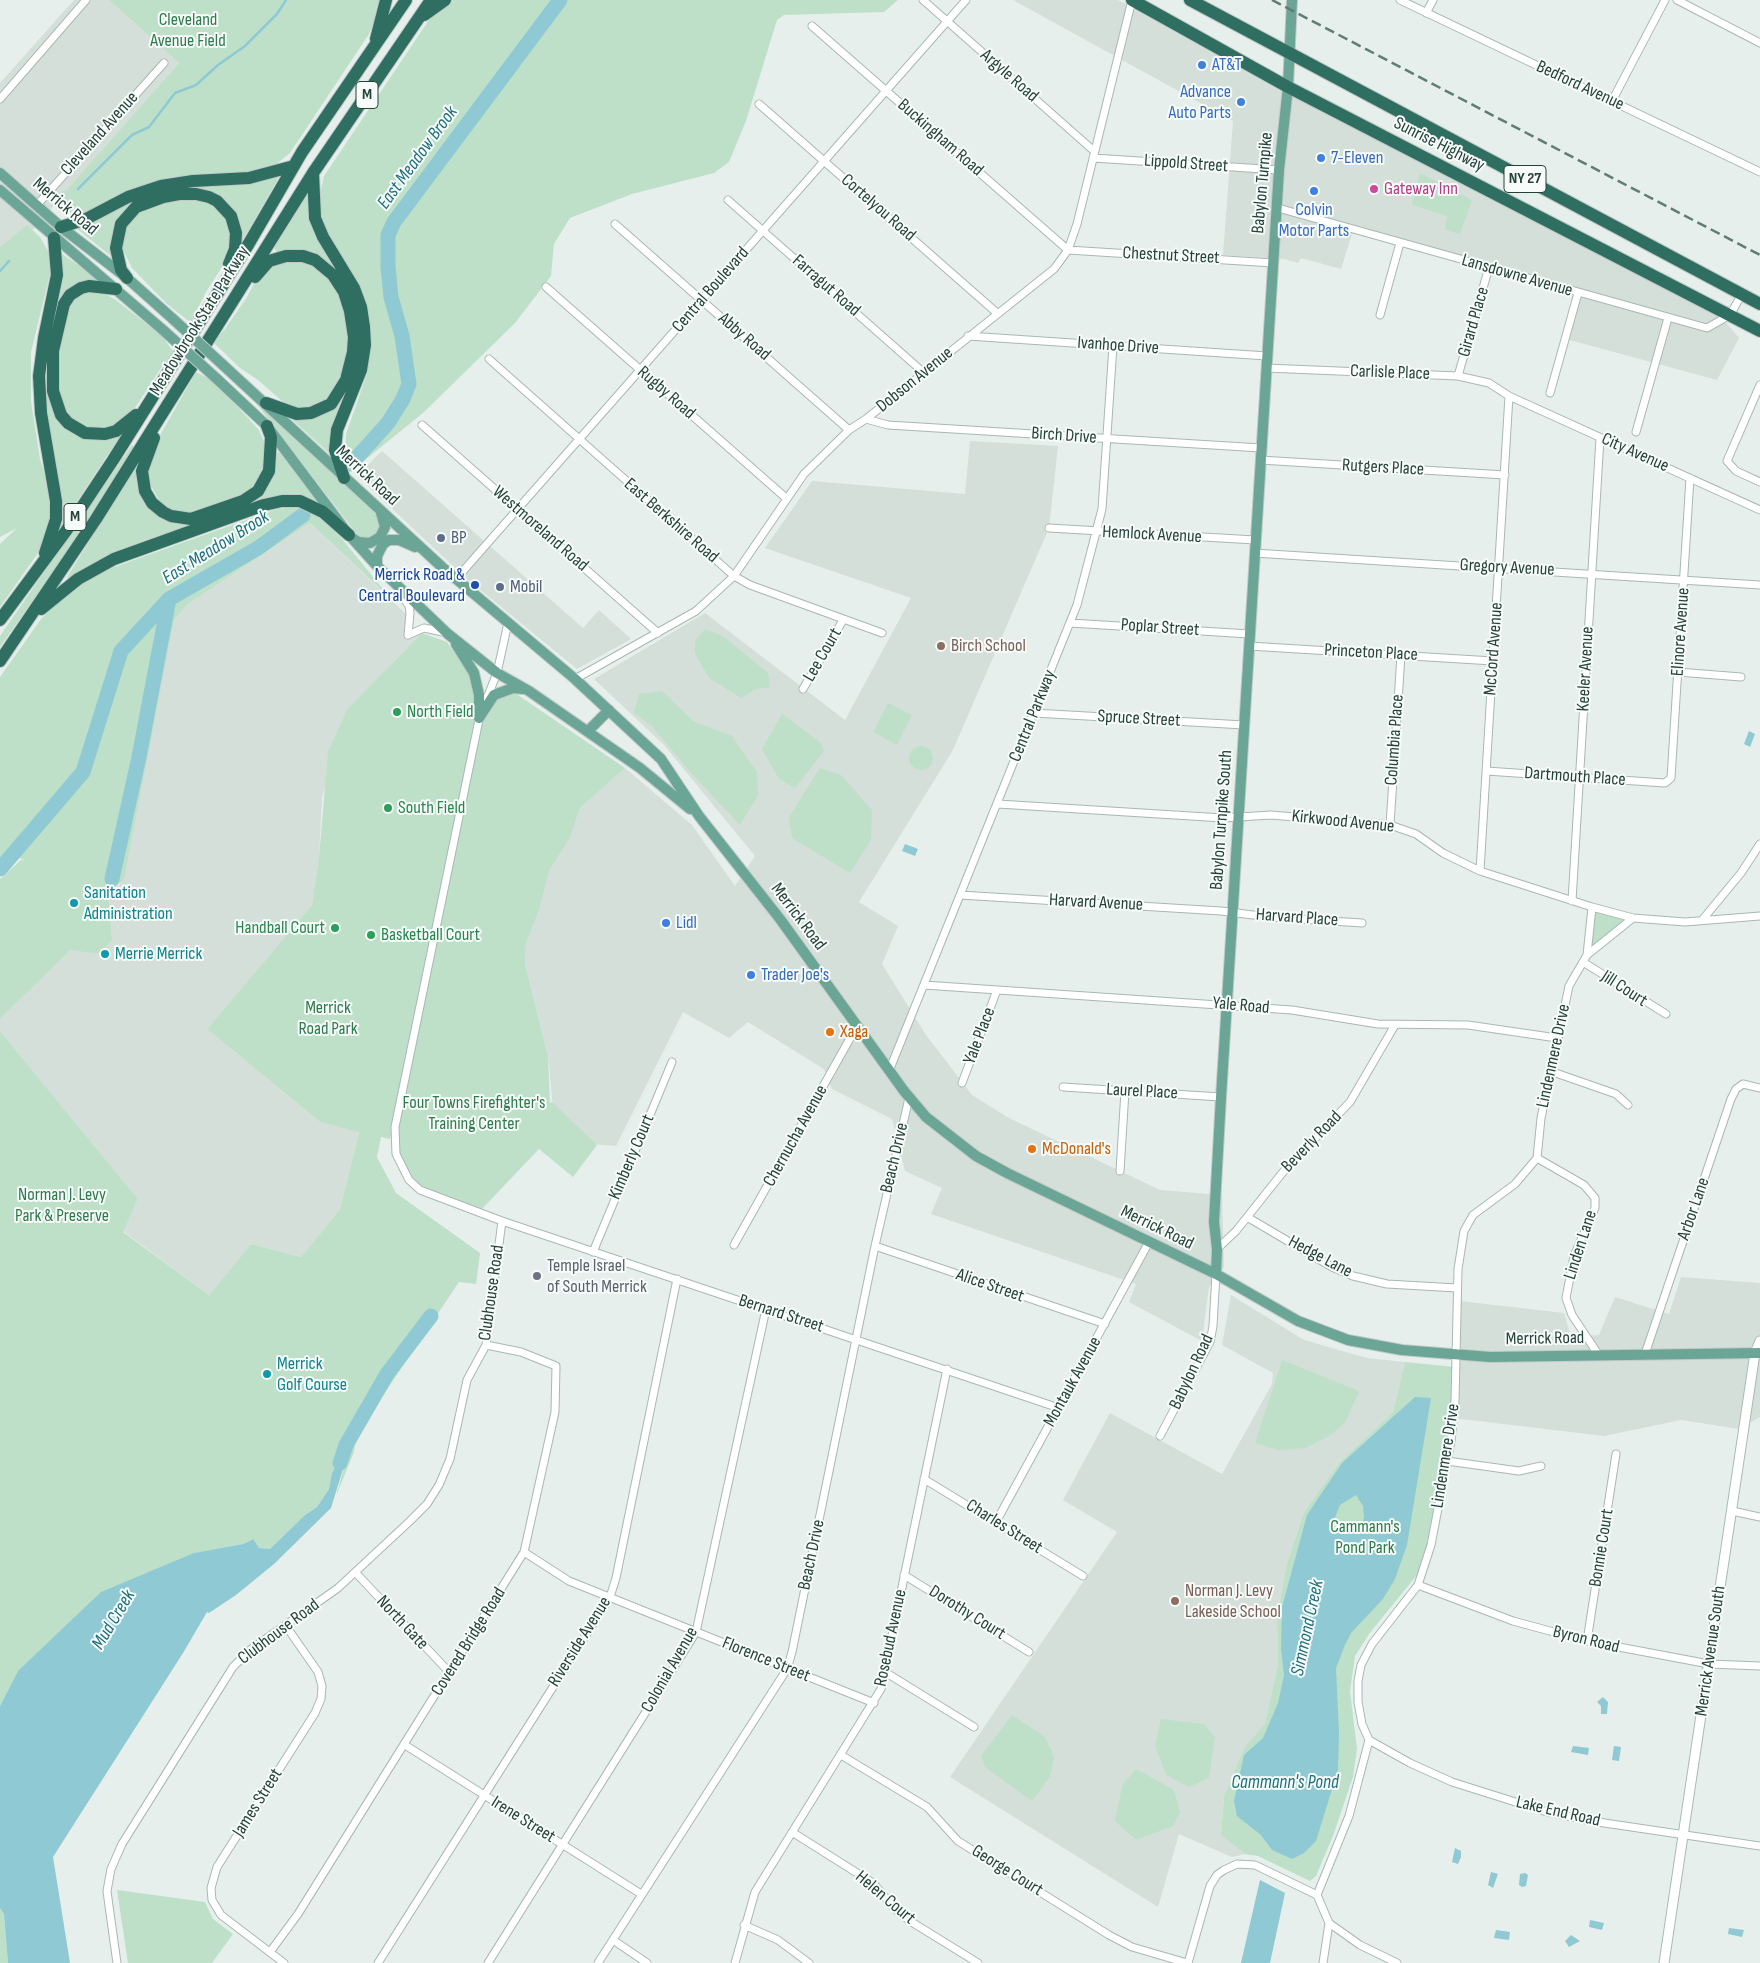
<!DOCTYPE html>
<html>
<head>
<meta charset="utf-8">
<style>
  body { margin:0 }
  canvas { display:block; background:#e6efeb }
</style>
</head>
<body>
<canvas width="1760" height="1963"></canvas>
<script>
const context = document.querySelector('canvas').getContext('2d');
context.lineJoin = 'round';
function fillPath(path, color) {
  context.fillStyle = color;
  context.fill(path, 'evenodd');
}
function shape(rows) {
  const path = new Path2D();
  for (const r of rows) {
    if (r.length === 3) {
      path.moveTo(r[0] + r[2], r[1]);
      path.arc(r[0], r[1], r[2], 0, 2 * Math.PI);
      continue;
    }
    path.moveTo(r[0], r[1]);
    for (let i = 2; i < r.length; i += 2) path.lineTo(r[i], r[i + 1]);
  }
  return path;
}
function trace(path, color, width, dash) {
  context.strokeStyle = color;
  context.lineWidth = width;
  context.lineCap = dash ? 'butt' : 'round';
  context.setLineDash(dash || []);
  context.stroke(path);
}
function label(font, color, halo, rows, align = 'center') {
  context.font = font + ' "Sofia Sans Condensed",sans-serif';
  context.lineWidth = 4;
  context.setLineDash([]);
  context.textBaseline = 'middle';
  context.strokeStyle = halo;
  context.fillStyle = color;
  for (const [text, x, y, turn = 0] of rows) {
    context.save();
    context.translate(x, y);
    context.rotate((+turn || 0) * Math.PI / 180);
    context.textAlign = isNaN(turn) ? turn : align;
    if (halo) context.strokeText(text, 0, 0);
    context.fillText(text, 0, 0);
    context.restore();
  }
}
fillPath(shape([
  [74,0,109,0,179,63,29,234,0,248,0,83],
  [1013,0,1118,0,1717,312,1739,338,1717,380,1566,339,1578,295,1353,231,1341,269,1301,258,1298,263,1284,259,1223,255,1233,121],
  [970,441,1058,446,1049,528,953,750,859,902,898,926,882,964,926,1035,972,1095,1009,1118,1160,1190,1222,1195,1224,1267,1209,1287,1202,1341,1129,1302,1136,1284,931,1214,942,1188,905,1171,892,1119,832,1089,824,1069,748,1022,729,1038,683,1012,616,1146,592,1144,553,1109,548,1055,525,962,526,944,540,908,549,871,570,838,580,808,625,768,692,825,735,886,755,856,664,745,594,679,705,613,845,720,911,598,765,548,812,481,965,494],
  [382,451,583,628,599,610,631,639,577,669,467,579,357,476],
  [310,523,408,616,409,637,422,633,348,708,322,798,319,857,312,905,207,1029,320,1122,359,1131,340,1209,301,1257,251,1244,209,1295,123,1231,138,1199,0,1031,0,1019,70,949,100,954,112,940,108,888,115,888,120,885,174,620,188,604],
  [1681,1277,1760,1283,1760,1417,1739,1429,1681,1420,1604,1436,1453,1418,1460,1301,1564,1313,1571,1337,1599,1335,1615,1297,1669,1314],
  [1231,1295,1304,1340,1367,1358,1405,1362,1393,1412,1340,1462,1304,1512,1287,1563,1277,1616,1278,1665,1265,1723,1244,1748,1224,1796,1221,1835,1245,1854,1232,1857,1179,1834,1158,1907,950,1777,1117,1532,1063,1500,1110,1413,1222,1474,1272,1384,1273,1373,1222,1345]
]), '#d4dfda');
fillPath(shape([
  [109,0,383,0,369,34,290,153,274,166,255,172,159,182,124,192,79,216,77,213,61,212,54,205,53,199,63,191,66,191,179,63],
  [453,0,898,0,884,12,784,15,777,20,746,121,729,162,714,173,632,194,570,218,554,244,551,276,515,323,423,413,355,468,345,453,346,434,367,374,370,337,322,225,319,198,324,176,431,17],
  [1420,173,1472,200,1460,234,1445,230,1447,216,1412,205],
  [274,175,278,179,237,250,240,229,203,189,132,206,113,255,111,256,76,228,147,194],
  [309,189,312,191,310,206,313,224,348,282,356,300,361,323,362,343,358,371,334,432,332,456,284,412,310,417,323,413,334,405,345,392,354,371,358,343,358,325,353,303,344,284,331,266,315,255,296,251,277,252,274,248],
  [197,196,216,203,230,220,233,233,224,264,206,292,191,323,167,304,132,268,123,250,120,240,128,220,144,207],
  [27,225,40,237,50,254,51,270,31,352,31,402,40,459,51,496,51,524,45,543,0,607,0,544,17,528,0,537,0,247],
  [62,254,97,278,96,282,77,286,50,340,66,425,120,436,60,527,58,525,54,466,43,384],
  [284,260,309,260,330,275,342,295,351,343,345,373,330,400,314,408,298,409,282,401,258,380,240,368,213,342,225,329,247,297,258,276,268,267],
  [82,291,107,295,116,300,162,336,172,350,176,353,165,362,131,414,109,429,90,431,74,423,63,410,57,392,60,342,70,301],
  [196,372,215,382,259,430,268,451,268,466,248,494,192,513,174,510,161,504,147,478,155,444],
  [252,398,378,516,382,526,376,538,364,539,356,533],
  [132,445,134,447,66,553,0,647,0,636],
  [275,452,281,453,324,510,289,497,70,579,67,577,141,460,144,498,198,521,270,481,276,464],
  [299,505,315,511,330,524,391,599,310,523,188,604,174,620,124,879,115,888,108,888,112,940,100,954,70,950,0,1019,0,879,21,860,25,861,17,856,0,875,0,677,41,619,69,591,92,575,274,510],
  [705,629,723,636,768,673,770,687,756,689,741,698,709,678,695,653,695,641],
  [422,633,447,642,470,675,477,714,390,1139,381,1137,377,1157,396,1193,480,1253,476,1284,459,1282,356,1436,354,1452,336,1496,347,1456,345,1446,332,1473,329,1489,317,1507,305,1515,270,1549,259,1548,252,1539,243,1544,194,1553,18,1671,0,1706,0,1031,138,1199,123,1232,209,1295,251,1244,301,1257,340,1209,359,1132,320,1122,207,1029,312,905,319,857,328,752,348,708],
  [512,691,625,768,580,808,570,838,549,871,540,908,526,944,525,963,548,1056,550,1103,552,1102,597,1145,573,1177,539,1149,481,1210,422,1187,409,1174,400,1157,397,1130,481,720,499,695],
  [662,691,693,721,732,736,757,772,758,795,740,825,692,774,652,726,634,713,639,694],
  [888,703,912,715,897,745,873,732],
  [782,714,820,742,824,751,795,788,779,779,762,749],
  [921,758,12],
  [820,768,841,775,872,810,871,840,850,873,792,838,789,817],
  [1594,909,1630,918,1591,948],
  [1282,1360,1359,1391,1345,1423,1329,1436,1305,1448,1278,1450,1255,1443],
  [1405,1362,1454,1367,1450,1440,1431,1539,1421,1570,1369,1634,1355,1656,1350,1691,1357,1749,1353,1777,1333,1836,1316,1876,1310,1881,1258,1856,1245,1854,1221,1835,1224,1796,1244,1748,1265,1723,1278,1665,1277,1616,1287,1563,1304,1512,1340,1462,1393,1412],
  [1012,1715,1045,1737,1054,1757,1050,1777,1032,1801,985,1767,981,1756],
  [1161,1719,1204,1724,1215,1737,1209,1778,1189,1787,1166,1775,1155,1745],
  [1136,1769,1174,1790,1180,1812,1173,1826,1136,1840,1115,1821,1122,1786],
  [117,1890,205,1902,213,1919,233,1934,212,1963,128,1963],
  [0,1908,4,1914,8,1963,0,1963]
]), '#bfe0c8');
fillPath(shape([
  [1749,731,1755,734,1750,747,1744,744],
  [905,844,918,849,915,856,902,851],
  [1415,1397,1431,1398,1407,1545,1395,1579,1383,1599,1351,1633,1345,1645,1336,1668,1339,1733,1338,1770,1316,1841,1304,1853,1292,1859,1272,1850,1261,1835,1237,1816,1234,1801,1244,1755,1263,1738,1278,1703,1284,1675,1281,1649,1282,1607,1307,1515,1342,1463],
  [1356,1495,1363,1506,1364,1517,1361,1530,1357,1533,1332,1525,1340,1505],
  [346,1445,347,1456,331,1508,274,1564,236,1595,209,1613,207,1612,183,1653,53,1857,70,1963,8,1963,4,1914,0,1908,0,1706,18,1671,101,1592,194,1553,243,1544,253,1539,259,1548,270,1549,305,1515,317,1507,329,1489,332,1473],
  [1603,1697,1608,1702,1607,1714,1601,1714,1601,1706,1597,1702],
  [1573,1746,1589,1748,1588,1755,1571,1752],
  [1614,1746,1621,1747,1619,1761,1612,1760],
  [1455,1848,1461,1851,1461,1857,1458,1864,1452,1862],
  [1491,1872,1498,1874,1493,1888,1488,1885],
  [1525,1873,1528,1875,1526,1886,1522,1887,1519,1885,1520,1874],
  [1260,1880,1285,1893,1270,1963,1241,1963],
  [1590,1920,1604,1923,1602,1930,1589,1927],
  [1729,1928,1744,1930,1742,1937,1728,1934],
  [1496,1930,1510,1932,1509,1940,1494,1938],
  [1571,1935,1580,1941,1569,1947,1565,1941]
]), '#8ec9d4');
trace(shape([
  [78,189,132,135,149,127,175,93,196,85,218,65,245,46,277,14,286,0],
  [0,271,9,261]
]), '#8ec9d4', 2.5);
trace(shape([
  [351,464,388,423,403,399,409,384,402,336,391,297,388,267,388,235,394,222,560,0],
  [0,869,83,772,121,651,169,599,258,548,303,515],
  [112,879,139,757,169,599],
  [340,1463,346,1445,387,1374,431,1316]
]), '#8ec9d4', 15);
const street = shape([
  [923,0,1094,151],
  [1400,0,1760,172],
  [1677,0,1760,43],
  [1426,13,1433,0],
  [812,26,1068,250,1273,263],
  [0,99,86,0],
  [1612,101,1665,0],
  [759,104,997,313],
  [1093,158,1279,170],
  [728,200,923,372],
  [37,205,164,63],
  [1278,208,1707,328,1730,315,1742,294],
  [615,224,849,430],
  [546,287,786,498],
  [1380,315,1400,243],
  [968,336,1267,356],
  [489,359,734,576,750,585,882,633],
  [1266,368,1458,376,1489,383,1509,396,1760,510],
  [1458,376,1489,267],
  [1760,385,1727,461,1736,471,1760,482],
  [1550,393,1578,293],
  [866,419,888,425,1261,448],
  [422,425,658,633],
  [1636,432,1668,318],
  [1260,460,1505,475],
  [1049,528,1255,540],
  [1254,553,1760,585],
  [456,579,966,0],
  [399,592,409,606,410,613,408,635],
  [1070,623,1250,634],
  [408,635,424,628,443,632],
  [1249,646,1493,661],
  [1678,672,1741,677],
  [575,679,696,611,734,576,804,474,849,430,866,419,1054,269,1068,250,1077,224,1132,0],
  [803,689,843,620],
  [485,703,497,673,508,623],
  [1034,713,1244,725],
  [480,715,395,1127,396,1154,409,1180,420,1190,502,1221,1059,1408],
  [1486,771,1665,783,1671,778,1690,478],
  [998,804,1223,818,1271,815,1390,825,1416,834,1443,853,1480,871,1592,907,1633,918,1685,922,1760,916],
  [1390,825,1401,655],
  [1480,871,1509,396],
  [960,895,1221,911,1269,917,1362,923],
  [1572,901,1600,438],
  [1703,919,1741,873,1760,844],
  [1587,955,1592,907],
  [1583,962,1666,1014],
  [924,985,1292,1010,1378,1024,1468,1025,1557,1038],
  [889,1071,1077,605,1102,509,1113,346],
  [1550,1071,1616,1094,1628,1105],
  [962,1083,997,990],
  [1063,1087,1221,1097],
  [1537,1158,1584,1185,1595,1198,1595,1208,1574,1256,1566,1298,1572,1315,1598,1354],
  [1120,1171,1125,1091],
  [1247,1217,1332,1267,1353,1276,1387,1284,1457,1288],
  [734,1245,857,1026],
  [875,1246,1105,1324],
  [1217,1249,1236,1231,1283,1172,1350,1102,1395,1025],
  [593,1252,672,1062],
  [1645,1354,1731,1099,1736,1089,1743,1084,1760,1088],
  [1160,1436,1210,1342,1213,1326,1216,1274],
  [1447,1461,1519,1471,1541,1466],
  [924,1479,1083,1576],
  [1732,1511,1760,1517],
  [996,1522,1149,1242],
  [524,1552,569,1581,874,1703],
  [355,1572,450,1673],
  [904,1575,1029,1652],
  [1418,1585,1513,1621,1587,1641,1709,1664,1760,1666],
  [1587,1641,1616,1454],
  [885,1672,974,1727],
  [1369,1740,1410,1763,1452,1782,1544,1811,1591,1821,1760,1846],
  [405,1745,641,1894],
  [841,1755,927,1807,958,1841,1109,1935,1132,1947,1187,1963],
  [792,1832,873,1883,895,1909,910,1921,978,1963],
  [1329,1923,1360,1945,1397,1963],
  [744,1925,778,1940,809,1963],
  [613,1940,647,1963],
  [270,1952,298,1914,524,1552,555,1412,556,1366,521,1352,486,1345],
  [117,1963,109,1906,107,1891,111,1869,122,1844,233,1667,250,1650,338,1588,410,1521,427,1504,439,1485,450,1459,467,1380,486,1345,502,1221],
  [284,1963,221,1915,212,1900,211,1888,217,1867,315,1713,321,1699,322,1686,318,1672,286,1626],
  [378,1963,610,1597,616,1578,677,1279],
  [488,1963,696,1632,766,1309],
  [598,1963,787,1669,792,1652,875,1246,909,1098],
  [735,1963,755,1892,881,1689,947,1369],
  [1188,1963,1210,1886,1217,1875,1224,1870,1237,1864,1255,1865,1317,1895],
  [1323,1963,1329,1923,1317,1895,1349,1816,1369,1740,1362,1724,1358,1702,1358,1681,1361,1665,1372,1644,1418,1585,1431,1545,1451,1441,1455,1401,1458,1269,1464,1231,1473,1215,1515,1184,1537,1158,1541,1118,1569,986,1587,955,1633,918]
]);
const secondary = shape([
  [1664,1963,1755,1353,1760,1341]
]);
const primary = shape([
  [0,173,61,227,127,278,173,319],
  [0,190,163,330],
  [223,365,442,567,575,679,661,759,699,816,780,919,904,1091,926,1117,976,1156,1007,1173,1216,1274,1298,1321,1348,1340,1402,1350,1490,1357,1760,1353],
  [217,379,267,426,349,535,377,566,448,634,497,673,529,691,640,768,690,809],
  [354,539,358,542,370,543,380,537,385,527,381,513],
  [377,566,377,556,383,544,389,540,399,540,415,547],
  [456,644,474,673,479,695,479,718],
  [479,718,494,695,513,688,523,689],
  [588,731,609,710],
  [1216,1274,1217,1249,1214,1222,1221,1097,1279,170,1288,87,1292,0]
]);
const highway = shape([
  [1132,0,1288,87,1760,331],
  [1190,0,1760,304],
  [424,15,445,0],
  [376,39,386,0],
  [313,173,315,218,323,237,354,288,361,307,364,327,365,345,361,370,337,430,335,450,344,478],
  [61,227,86,219,128,197,161,186,193,181,249,178,294,166],
  [255,277,269,261,286,256,303,256,315,260,333,275,344,292,350,311,354,337,353,352,346,380,331,404,311,413,297,414,266,403],
  [127,278,121,270,116,248,121,224,136,207,163,197,179,194,196,194,209,197,217,201,231,216,236,233,235,249,229,264],
  [116,289,89,286,81,288,70,295,64,304,53,351,53,391,61,415,68,423,85,433,105,434,116,431,136,415],
  [154,438,142,471,145,491,152,503,163,512,171,516,191,519,243,501,258,491,269,471,271,437,267,426],
  [45,553,56,519,56,501,41,413,39,376,44,338,57,275,54,238],
  [41,609,78,579,114,559,264,505,282,501,300,501,323,512,349,535],
  [0,620,66,531,113,460,248,245,302,152,406,0],
  [0,661,96,519,313,173,431,0]
]);
trace(street, '#a8b8b2', 9);
trace(secondary, '#a4bbb3', 11);
trace(primary, '#c2cac8', 12);
trace(highway, '#c2cac8', 14);
trace(street, '#fff', 7);
trace(secondary, '#fff', 9);
trace(primary, '#6aa596', 10);
trace(highway, '#2f6f62', 12);
trace(shape([
  [1272,0,1760,255]
]), '#5f7d75', 2.5, [10, 5]);
const primaryBridge = shape([
  [173,319,223,365],
  [163,330,217,379]
]);
trace(primaryBridge, '#c2cac8', 12, []);
trace(primaryBridge, '#6aa596', 10);
for (const [x, y, r, color] of [
  [1202,65,5,"#3f7fe0"],
  [1241,102,5,"#3f7fe0"],
  [1321,158,5,"#3f7fe0"],
  [1374,189,5,"#d1479c"],
  [1314,191,5,"#3f7fe0"],
  [441,538,5,"#5c6f8a"],
  [475,585,5,"#1a4fb4"],
  [500,587,5,"#5c6f8a"],
  [941,646,5,"#8d6e63"],
  [397,712,5,"#2e9e5b"],
  [388,808,5,"#2e9e5b"],
  [74,903,5,"#0f9aa8"],
  [666,923,5,"#3f7fe0"],
  [335,928,5,"#2e9e5b"],
  [371,935,5,"#2e9e5b"],
  [105,954,5,"#0f9aa8"],
  [751,975,5,"#3f7fe0"],
  [830,1032,5,"#e8710a"],
  [1032,1149,5,"#e8710a"],
  [537,1276,5,"#6b7280"],
  [267,1374,5,"#0f9aa8"],
  [1175,1601,5,"#8d6e63"]
]) {
  const dot = new Path2D();
  dot.arc(x, y, r, 0, 2 * Math.PI);
  context.fillStyle = color;
  context.fill(dot);
  trace(dot, '#f7fbf9', 2);
}
for (const [x, y, w] of [
  [367,95,22],
  [1525,179,42],
  [75,517,22]
]) {
  const box = new Path2D();
  box.roundRect(x - w / 2, y - 13.5, w, 27, 4);
  context.fillStyle = '#f7fbf9';
  context.fill(box);
  trace(box, '#24423a', 1);
}
label('bold 16px', '#24423a', null, [
  ["M",367,95],
  ["NY 27",1525,179],
  ["M",75,517]
]);
label('18px', '#2d7a4b', '#f7fbf9', [
  ["Cleveland",188,20],
  ["Avenue Field",188,41],
  ["Merrick",328,1008],
  ["Road Park",328,1029],
  ["Four Towns Firefighter's",474,1103],
  ["Training Center",474,1124],
  ["Norman J. Levy",62,1195],
  ["Park & Preserve",62,1216],
  ["Cammann's",1365,1527],
  ["Pond Park",1365,1548]
]);
label('18px', '#366cbe', '#f7fbf9', [
  ["AT&T",1212,65],
  ["Advance",1231,92,"right"],
  ["Auto Parts",1231,113,"right"],
  ["7-Eleven",1331,158],
  ["Colvin",1314,210,"center"],
  ["Motor Parts",1314,231,"center"],
  ["Lidl",676,923],
  ["Trader Joe's",761,975]
], 'left');
label('18px', '#24423a', '#f7fbf9', [
  ["Argyle Road",1009,76,41],
  ["Bedford Avenue",1580,86,25],
  ["Cleveland Avenue",100,134,-48],
  ["Buckingham Road",940,138,41],
  ["Sunrise Highway",1439,145,27],
  ["Lippold Street",1186,164,4],
  ["Babylon Turnpike",1263,183,-85],
  ["Merrick Road",65,207,40],
  ["Cortelyou Road",878,208,41],
  ["Chestnut Street",1171,256,3],
  ["Lansdowne Avenue",1517,276,16],
  ["Farragut Road",826,286,41],
  ["Central Boulevard",711,290,-49],
  ["Meadowbrook State Parkway",200,321,-58],
  ["Girard Place",1474,322,-74],
  ["Abby Road",744,337,41],
  ["Ivanhoe Drive",1118,346,4],
  ["Carlisle Place",1390,373,2],
  ["Dobson Avenue",915,380,-39],
  ["Rugby Road",666,393,41],
  ["Birch Drive",1064,436,4],
  ["City Avenue",1635,453,24],
  ["Rutgers Place",1383,468,3],
  ["Merrick Road",367,476,43],
  ["East Berkshire Road",671,521,41],
  ["Westmoreland Road",540,529,41],
  ["Hemlock Avenue",1152,535,3],
  ["Gregory Avenue",1507,568,3],
  ["Poplar Street",1160,628,4],
  ["Elinore Avenue",1681,632,-86],
  ["McCord Avenue",1494,649,-86],
  ["Princeton Place",1371,653,3],
  ["Lee Court",823,655,-60],
  ["Keeler Avenue",1586,669,-87],
  ["Central Parkway",1033,716,-68],
  ["Spruce Street",1139,719,3],
  ["Columbia Place",1395,740,-86],
  ["Dartmouth Place",1575,777,4],
  ["Babylon Turnpike South",1222,820,-86],
  ["Kirkwood Avenue",1343,822,6],
  ["Harvard Avenue",1096,903,3],
  ["Merrick Road",798,917,53],
  ["Harvard Place",1297,918,4],
  ["Jill Court",1624,989,33],
  ["Yale Road",1241,1006,5],
  ["Yale Place",980,1036,-69],
  ["Lindenmere Drive",1554,1056,-78],
  ["Laurel Place",1142,1092,3],
  ["Chernucha Avenue",796,1136,-61],
  ["Beverly Road",1312,1142,-46],
  ["Kimberly Court",632,1157,-67],
  ["Beach Drive",895,1158,-77],
  ["Arbor Lane",1694,1209,-71],
  ["Merrick Road",1157,1228,26],
  ["Linden Lane",1581,1245,-72],
  ["Hedge Lane",1320,1257,28],
  ["Alice Street",990,1286,19],
  ["Clubhouse Road",492,1293,-82],
  ["Bernard Street",781,1314,18],
  ["Merrick Road",1545,1339,-1],
  ["Babylon Road",1192,1372,-65],
  ["Montauk Avenue",1073,1382,-61],
  ["Lindenmere Drive",1446,1456,-81],
  ["Charles Street",1004,1527,32],
  ["Bonnie Court",1602,1548,-81],
  ["Beach Drive",812,1555,-78],
  ["Dorothy Court",967,1613,32],
  ["North Gate",402,1623,47],
  ["Clubhouse Road",279,1632,-37],
  ["Rosebud Avenue",891,1638,-78],
  ["Byron Road",1586,1640,14],
  ["Covered Bridge Road",469,1642,-58],
  ["Riverside Avenue",580,1642,-58],
  ["Merrick Avenue South",1711,1651,-82],
  ["Florence Street",766,1660,22],
  ["Colonial Avenue",670,1670,-60],
  ["James Street",258,1803,-58],
  ["Lake End Road",1558,1812,13],
  ["Irene Street",523,1820,32],
  ["George Court",1007,1871,32],
  ["Helen Court",885,1898,40]
]);
label('18px', '#b23c85', '#f7fbf9', [
  ["Gateway Inn",1384,189]
], 'left');
label('18px', '#4e5e75', '#f7fbf9', [
  ["BP",451,538],
  ["Mobil",510,587]
], 'left');
label('18px', '#164399', '#f7fbf9', [
  ["Merrick Road &",465,575],
  ["Central Boulevard",465,596]
], 'right');
label('18px', '#785e54', '#f7fbf9', [
  ["Birch School",951,646],
  ["Norman J. Levy",1185,1591],
  ["Lakeside School",1185,1612]
], 'left');
label('18px', '#27864d', '#f7fbf9', [
  ["North Field",407,712],
  ["South Field",398,808],
  ["Handball Court",325,928,"right"],
  ["Basketball Court",381,935]
], 'left');
label('18px', '#0d838f', '#f7fbf9', [
  ["Sanitation",84,893],
  ["Administration",84,914],
  ["Merrie Merrick",115,954],
  ["Merrick",277,1364],
  ["Golf Course",277,1385]
], 'left');
label('18px', '#c56008', '#f7fbf9', [
  ["Xaga",840,1032],
  ["McDonald's",1042,1149]
], 'left');
label('18px', '#5b616d', '#f7fbf9', [
  ["Temple Israel",547,1266],
  ["of South Merrick",547,1287]
], 'left');
label('italic 19px', '#1c6f80', '#f7fbf9', [
  ["East Meadow Brook",418,158,-54],
  ["East Meadow Brook",216,548,-32],
  ["Mud Creek",114,1620,-59],
  ["Simmond Creek",1308,1628,-78],
  ["Cammann's Pond",1285,1783]
]);
</script>
</body>
</html>
